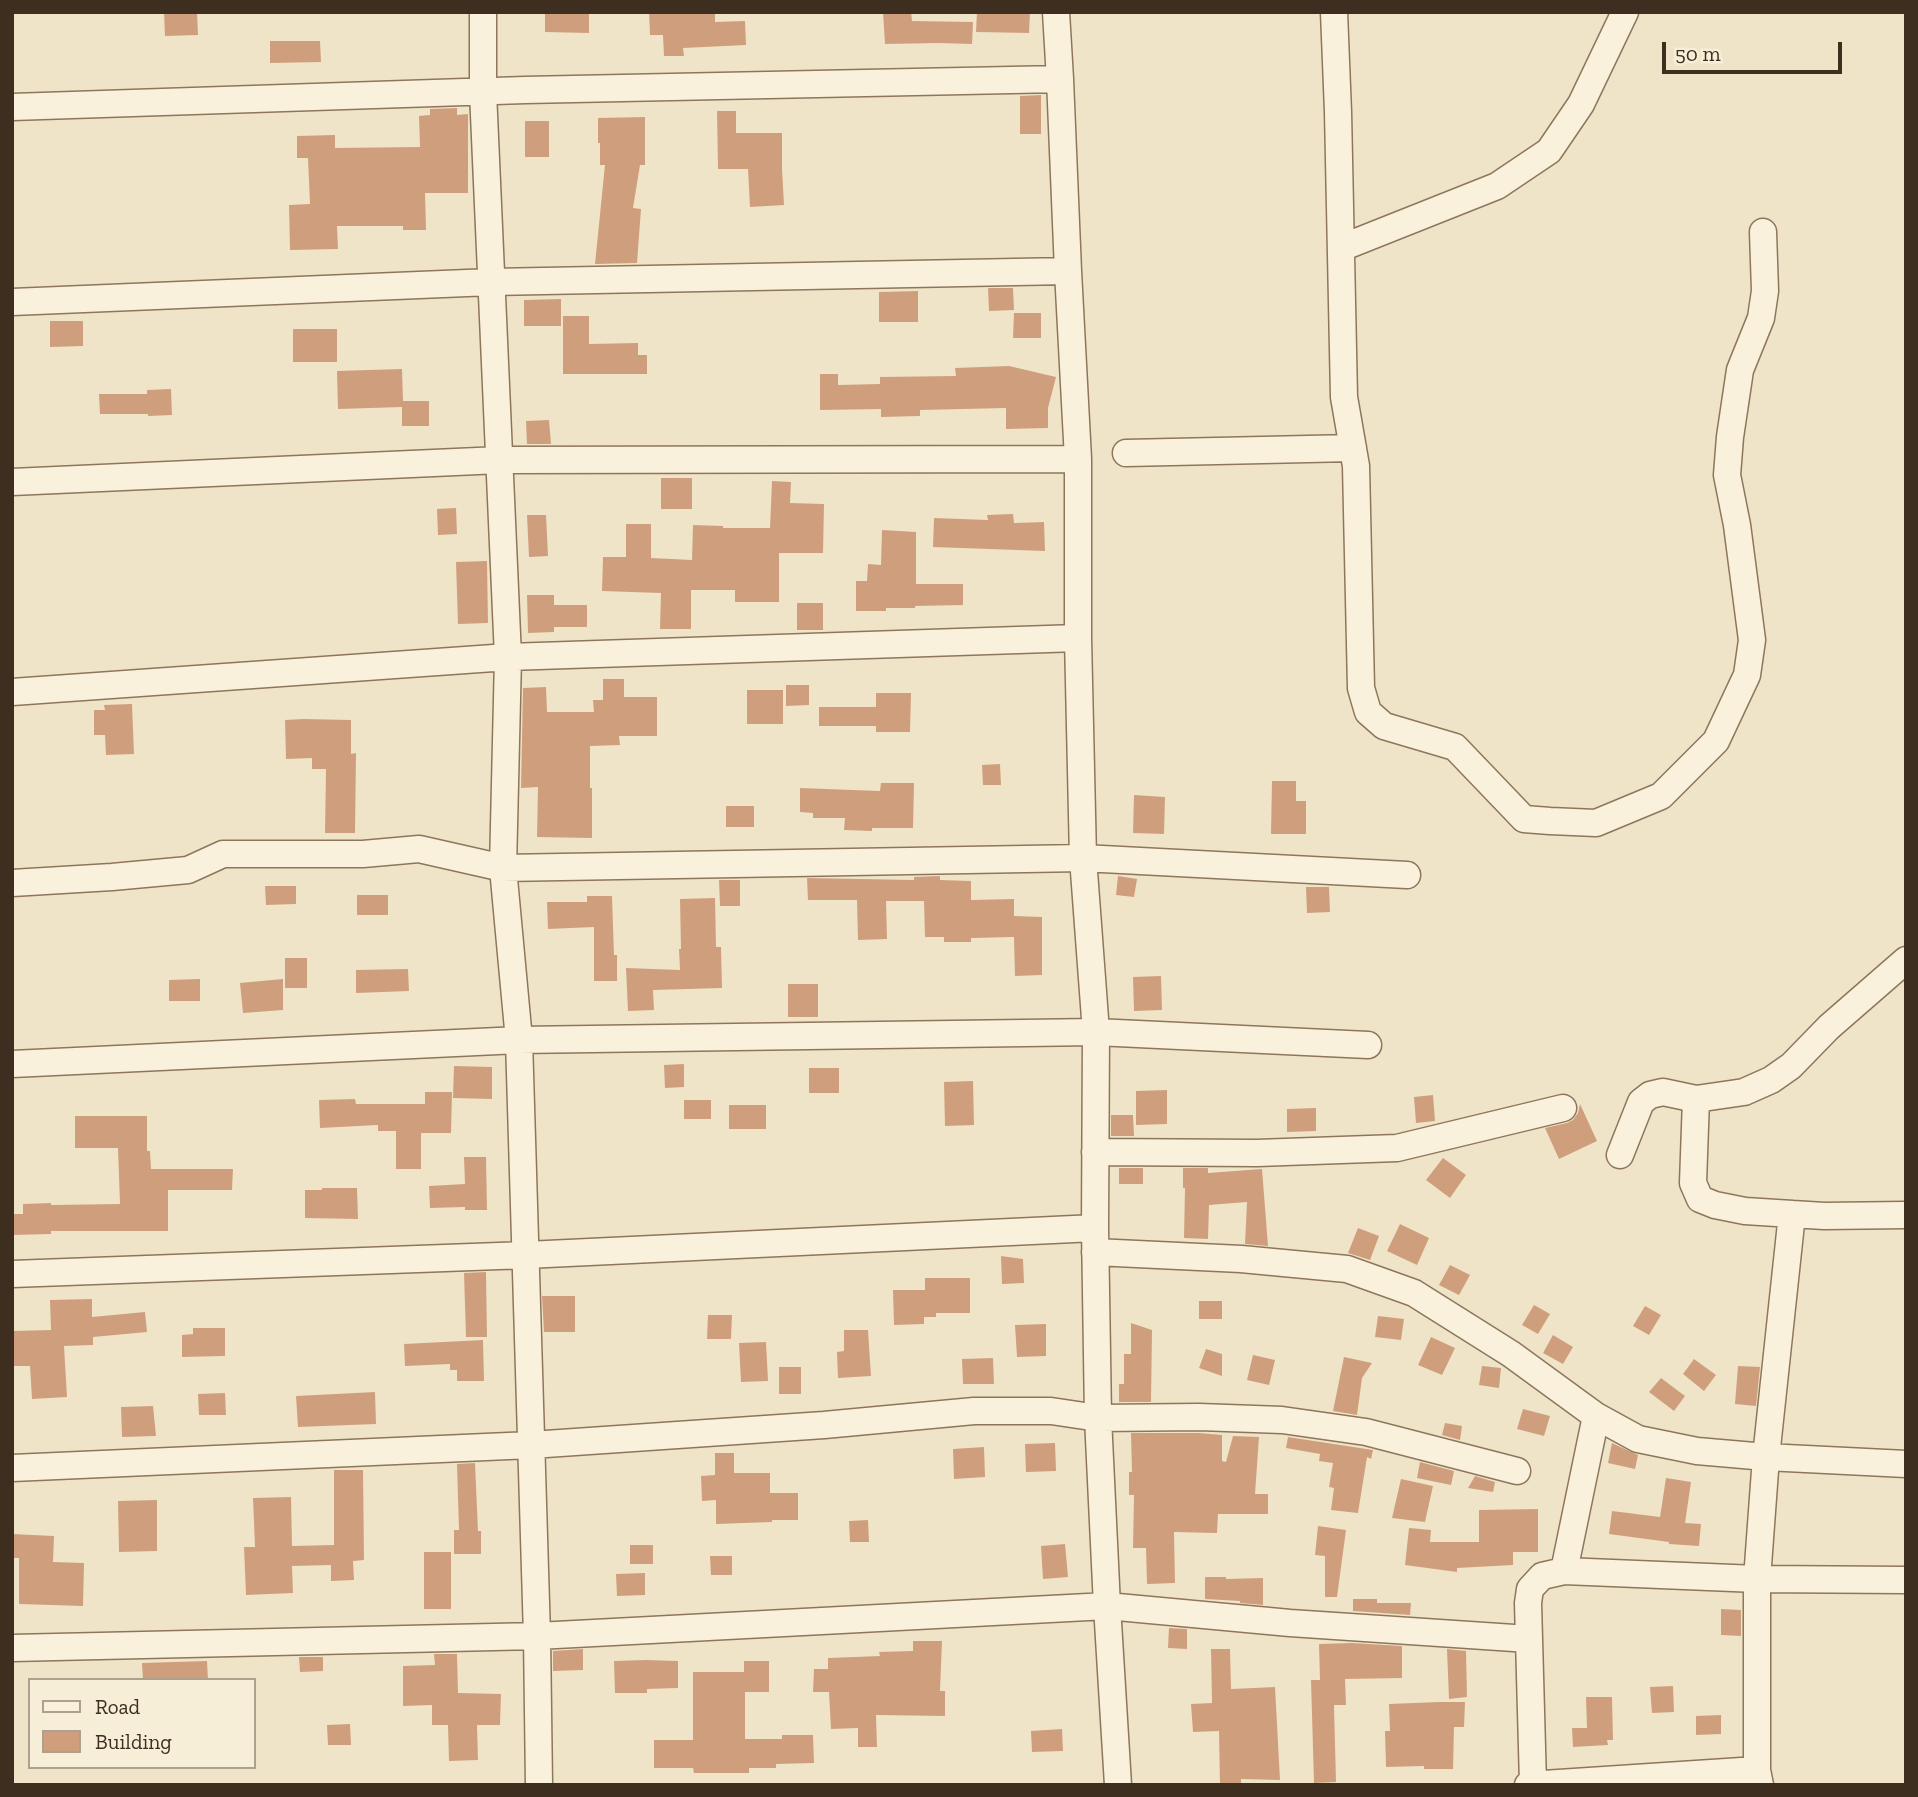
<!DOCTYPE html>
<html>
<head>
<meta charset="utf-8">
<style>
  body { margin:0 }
  #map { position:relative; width:1918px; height:1797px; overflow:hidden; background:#f0e4c8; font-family:"Zilla Slab",serif }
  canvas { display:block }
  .frame { position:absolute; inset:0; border:14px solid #3d2e20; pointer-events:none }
  .legend { position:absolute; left:28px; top:1678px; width:228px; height:91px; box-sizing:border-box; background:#f7eed8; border:2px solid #ada18e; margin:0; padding:9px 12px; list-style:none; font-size:21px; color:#3d2e20 }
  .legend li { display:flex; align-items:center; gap:14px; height:35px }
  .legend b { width:35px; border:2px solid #ada18e }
  .scale { position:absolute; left:1662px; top:42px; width:180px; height:32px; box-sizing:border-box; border:4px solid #3d2e20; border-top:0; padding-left:9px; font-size:21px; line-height:24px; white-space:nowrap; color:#3d2e20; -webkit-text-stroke:5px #f7eed8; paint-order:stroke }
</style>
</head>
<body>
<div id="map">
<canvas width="1918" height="1797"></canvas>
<div class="frame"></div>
<ul class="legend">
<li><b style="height:9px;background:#faf1dc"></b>Road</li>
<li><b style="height:19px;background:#cf9f7d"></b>Building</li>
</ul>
<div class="scale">50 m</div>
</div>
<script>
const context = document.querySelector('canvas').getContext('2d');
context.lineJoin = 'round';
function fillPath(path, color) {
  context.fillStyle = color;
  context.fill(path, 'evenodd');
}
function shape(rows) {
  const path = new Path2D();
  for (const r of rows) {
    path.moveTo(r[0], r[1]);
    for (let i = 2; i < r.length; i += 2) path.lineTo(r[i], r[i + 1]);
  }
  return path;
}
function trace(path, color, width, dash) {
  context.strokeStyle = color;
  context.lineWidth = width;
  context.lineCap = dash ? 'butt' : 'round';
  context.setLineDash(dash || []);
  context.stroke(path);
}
fillPath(shape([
  [164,12,197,12,198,35,165,36],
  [545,12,589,12,589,33,545,32],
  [649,12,715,12,715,22,745,21,746,45,683,48,684,56,664,56,663,35,650,35],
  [883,12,911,12,912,21,973,22,972,44,939,43,885,44],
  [977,12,1030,12,1029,33,976,32],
  [270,41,320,41,321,62,270,63],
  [1041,95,1041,134,1020,134,1020,96],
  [457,108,457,115,468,114,468,193,425,193,426,230,403,230,403,226,337,226,338,249,290,250,289,205,310,204,308,158,297,158,297,136,335,135,335,148,420,147,419,116,430,115,430,109],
  [717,111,736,111,736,133,782,133,782,169,784,205,750,207,748,169,718,169],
  [645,117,645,165,640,165,633,208,641,209,637,263,595,264,605,165,600,165,600,143,598,143,598,118],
  [525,121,549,121,549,157,525,157],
  [988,288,1013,288,1014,310,989,311],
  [918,291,918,322,879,322,879,292],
  [561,299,561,326,524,326,524,300],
  [1014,313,1041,313,1041,338,1013,338],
  [563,316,589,316,589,344,638,343,638,355,647,355,647,374,563,374],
  [50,321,83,321,83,346,50,347],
  [293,329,337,329,337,362,293,362],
  [1009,366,1056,377,1048,408,1048,428,1006,429,1006,408,920,410,920,416,881,417,881,409,820,410,820,374,838,374,838,385,880,384,880,377,956,376,955,368],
  [402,369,403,401,429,401,429,426,402,426,402,407,338,409,337,371],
  [171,389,172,415,148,416,148,414,100,414,99,394,147,394,147,390],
  [549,420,551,444,527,444,526,421],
  [661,478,692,478,692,509,661,509],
  [772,481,791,482,790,503,824,504,823,553,779,553,779,602,735,602,735,590,691,590,691,629,660,629,661,593,602,591,603,557,626,557,626,524,651,524,651,558,692,560,693,525,723,526,723,528,770,528],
  [456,508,457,534,438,535,437,509],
  [1013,514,1014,523,1044,522,1045,551,933,547,934,518,988,520,987,515],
  [527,515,546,515,548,556,529,557],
  [882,530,916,532,916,584,963,584,963,605,915,606,915,608,886,608,886,611,856,611,856,581,867,581,868,564,881,565],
  [487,561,488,623,458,624,456,562],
  [527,595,554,595,554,605,587,605,587,627,554,627,554,632,528,633],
  [797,603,823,603,823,630,797,630],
  [603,679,624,679,624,697,657,697,657,736,619,736,620,745,590,746,590,788,592,788,592,838,537,837,538,787,521,788,523,688,546,687,547,712,594,712,593,700,603,700],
  [786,685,809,685,809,705,786,706],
  [747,690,783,690,783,724,747,724],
  [876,693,911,693,910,732,876,732,876,726,819,726,819,707,876,707],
  [132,704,134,754,106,755,105,735,94,735,94,710,105,710,104,705],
  [303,719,351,720,351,754,356,753,355,833,325,833,326,769,312,769,312,758,286,759,285,720],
  [1000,764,1001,785,983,785,982,765],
  [1272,781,1296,781,1296,801,1306,801,1306,834,1271,834],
  [881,783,914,783,913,828,872,828,872,831,844,830,845,818,813,818,813,813,800,812,800,788,880,791],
  [1134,795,1165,797,1164,834,1133,833],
  [726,806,754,806,754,827,726,827],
  [940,876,940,880,971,881,971,900,1014,899,1014,916,1042,917,1042,975,1015,976,1014,937,971,938,971,942,944,942,944,937,925,937,924,901,886,901,887,939,858,940,857,900,808,900,807,878,914,880,914,877],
  [1118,876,1137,879,1134,897,1116,895],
  [719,880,740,880,740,906,720,906],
  [265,886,296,886,296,904,266,905],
  [1306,887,1329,887,1330,912,1307,913],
  [357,895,388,895,388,915,357,915],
  [587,896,612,896,614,955,617,955,617,981,594,981,594,927,548,929,547,902,587,902],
  [715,898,716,947,721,947,722,988,653,990,654,1010,628,1011,626,968,680,970,679,949,681,949,680,899],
  [285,958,307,958,307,988,285,988],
  [408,969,409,991,356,993,356,970],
  [1161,976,1162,1010,1134,1011,1133,977],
  [200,979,200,1001,169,1001,169,980],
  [283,979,283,1010,243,1013,240,983],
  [788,984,818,984,818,1017,788,1017],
  [684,1064,684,1087,665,1088,664,1065],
  [454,1066,492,1067,492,1099,453,1098],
  [809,1068,839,1068,839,1093,809,1093],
  [973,1081,974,1125,945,1126,944,1082],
  [1167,1090,1167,1124,1136,1125,1136,1091],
  [425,1092,452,1092,451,1133,421,1133,421,1169,396,1169,396,1131,378,1131,378,1125,320,1128,319,1100,355,1099,356,1104,425,1104],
  [1433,1095,1435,1121,1416,1123,1414,1097],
  [684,1100,711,1100,711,1119,684,1119],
  [1580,1104,1597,1141,1559,1159,1545,1128,1567,1123,1573,1120,1578,1113],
  [729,1105,766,1105,766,1129,729,1129],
  [1316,1108,1316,1131,1287,1132,1287,1109],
  [1111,1115,1133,1115,1134,1136,1111,1136],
  [75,1116,147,1116,147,1151,150,1151,151,1169,233,1169,232,1190,168,1190,168,1231,51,1231,51,1234,12,1235,12,1214,23,1214,23,1204,51,1203,51,1205,120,1204,118,1148,75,1148],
  [464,1157,486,1157,487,1210,465,1210,465,1207,430,1208,429,1186,465,1184],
  [1443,1158,1466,1175,1450,1198,1426,1180],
  [1119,1168,1143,1168,1143,1184,1119,1184],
  [1183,1168,1208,1168,1208,1173,1262,1169,1268,1246,1245,1244,1247,1202,1209,1205,1208,1239,1184,1238,1185,1188,1183,1188],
  [322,1188,357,1188,358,1219,305,1218,305,1190,322,1190],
  [1400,1224,1429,1238,1417,1265,1387,1251],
  [1358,1228,1379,1236,1370,1260,1348,1253],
  [1001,1256,1023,1259,1024,1283,1002,1284],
  [1450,1265,1470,1275,1459,1295,1439,1285],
  [486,1272,487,1337,466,1337,464,1273],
  [925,1278,970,1278,970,1313,936,1313,936,1317,924,1317,924,1324,894,1325,893,1290,925,1290],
  [542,1296,575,1296,575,1332,544,1332],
  [92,1299,92,1317,145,1312,147,1332,93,1337,93,1345,64,1346,67,1397,32,1399,30,1366,12,1366,12,1331,51,1330,50,1300],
  [1199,1301,1222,1301,1222,1319,1199,1319],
  [1534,1305,1550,1314,1538,1334,1522,1325],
  [1645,1306,1661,1315,1649,1335,1633,1326],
  [708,1315,732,1315,731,1339,707,1339],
  [1378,1316,1404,1319,1401,1340,1375,1337],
  [1131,1323,1152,1330,1151,1402,1119,1402,1119,1384,1124,1384,1124,1354,1131,1354],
  [1046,1324,1046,1356,1017,1357,1015,1325],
  [193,1328,225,1328,225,1356,182,1357,182,1335,193,1334],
  [844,1330,868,1330,871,1376,838,1378,837,1352,844,1351],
  [1553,1335,1573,1347,1563,1364,1543,1353],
  [1431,1337,1455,1348,1442,1375,1418,1365],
  [483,1340,484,1381,457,1381,457,1370,450,1370,450,1364,405,1366,404,1344],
  [766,1342,768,1381,741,1382,739,1343],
  [1206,1349,1222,1354,1222,1376,1199,1368],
  [1253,1355,1275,1360,1269,1385,1247,1380],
  [1344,1357,1372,1363,1362,1378,1357,1415,1333,1411],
  [993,1358,994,1384,963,1384,962,1359],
  [1694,1359,1716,1375,1704,1391,1683,1374],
  [1482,1366,1501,1368,1499,1388,1479,1385],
  [1738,1366,1760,1367,1756,1406,1735,1404],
  [779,1367,801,1367,801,1394,779,1394],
  [1661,1378,1685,1396,1674,1411,1649,1392],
  [375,1392,376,1424,298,1427,296,1396],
  [225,1393,226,1415,199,1415,198,1394],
  [153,1406,156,1436,122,1437,121,1407],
  [1523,1409,1550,1416,1544,1436,1517,1429],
  [1445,1423,1462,1426,1460,1440,1442,1435],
  [1131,1433,1199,1433,1222,1435,1222,1461,1226,1462,1233,1436,1259,1437,1255,1494,1268,1494,1268,1514,1218,1514,1217,1533,1174,1532,1175,1583,1147,1584,1146,1548,1133,1548,1134,1495,1129,1495,1129,1472,1132,1472],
  [1288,1437,1373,1450,1371,1459,1367,1457,1358,1513,1331,1510,1334,1488,1329,1487,1333,1463,1319,1461,1320,1454,1286,1448],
  [1055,1443,1056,1471,1026,1472,1025,1444],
  [1612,1443,1638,1455,1635,1469,1608,1463],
  [984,1447,985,1477,954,1479,953,1449],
  [715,1453,734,1453,734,1473,770,1473,770,1493,798,1493,798,1520,772,1520,772,1522,716,1524,716,1500,702,1501,701,1476,715,1475],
  [1420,1462,1454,1471,1451,1485,1417,1478],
  [475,1463,478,1531,481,1531,481,1554,454,1554,454,1530,459,1530,457,1464],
  [334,1470,363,1470,364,1560,353,1561,354,1580,331,1581,331,1565,292,1566,293,1593,246,1595,244,1547,255,1547,253,1498,291,1497,292,1546,334,1545],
  [1475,1476,1495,1482,1493,1492,1468,1488],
  [1666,1478,1691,1482,1685,1523,1701,1524,1699,1546,1669,1544,1669,1542,1609,1534,1612,1511,1660,1517],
  [1401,1479,1433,1486,1425,1522,1392,1518],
  [157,1500,157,1551,119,1552,118,1501],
  [1538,1509,1538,1552,1513,1552,1513,1565,1457,1568,1457,1572,1405,1565,1409,1528,1431,1530,1430,1542,1479,1542,1479,1510],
  [868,1520,869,1542,850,1542,849,1521],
  [1318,1526,1346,1530,1337,1597,1325,1597,1325,1556,1315,1555],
  [12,1534,54,1536,53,1562,84,1563,83,1606,19,1604,19,1558,12,1558],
  [1065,1544,1068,1577,1043,1579,1041,1546],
  [630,1545,653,1545,653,1564,630,1564],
  [424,1552,451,1552,451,1609,424,1609],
  [710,1556,732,1556,732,1575,711,1575],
  [645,1573,645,1595,617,1596,616,1574],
  [1205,1577,1226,1577,1226,1579,1263,1578,1263,1605,1240,1603,1240,1601,1205,1599],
  [1353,1599,1377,1599,1377,1603,1411,1603,1410,1615,1353,1611],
  [1721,1609,1741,1610,1741,1636,1721,1635],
  [1169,1628,1187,1629,1187,1649,1168,1648],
  [913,1641,942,1641,940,1691,945,1691,945,1716,876,1715,877,1747,858,1747,858,1728,831,1729,829,1692,813,1692,814,1669,828,1669,828,1658,880,1656,879,1652,913,1651],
  [1352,1643,1402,1646,1402,1678,1345,1679,1346,1705,1334,1705,1336,1782,1314,1783,1311,1680,1320,1680,1319,1644],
  [583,1649,583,1670,553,1671,553,1651],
  [1211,1649,1230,1649,1231,1689,1275,1687,1280,1780,1241,1779,1241,1785,1220,1785,1219,1731,1193,1732,1191,1704,1212,1703],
  [1447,1649,1466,1651,1467,1697,1449,1699],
  [434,1654,457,1654,458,1693,501,1694,500,1725,477,1725,478,1760,449,1761,448,1725,432,1725,432,1705,403,1706,403,1666,435,1665],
  [299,1657,323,1657,323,1671,300,1672],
  [646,1660,678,1661,678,1688,647,1689,647,1693,615,1693,614,1661],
  [207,1661,208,1680,143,1680,142,1663],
  [744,1661,769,1661,769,1692,745,1692,745,1739,782,1739,782,1735,813,1735,814,1763,776,1764,776,1768,749,1768,749,1773,694,1773,693,1768,654,1768,654,1740,693,1740,693,1672,744,1672],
  [1673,1686,1674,1712,1652,1713,1650,1687],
  [1586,1697,1612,1697,1613,1740,1607,1740,1608,1745,1573,1747,1572,1728,1587,1728],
  [1439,1702,1465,1702,1464,1727,1454,1727,1453,1769,1424,1769,1424,1766,1386,1767,1385,1731,1390,1731,1389,1704],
  [1721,1715,1721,1734,1696,1735,1696,1716],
  [350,1724,351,1745,328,1745,327,1725],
  [1062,1729,1063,1751,1032,1752,1031,1731]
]), '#cf9f7d');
const minor = shape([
  [483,12,483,92,508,657,503,868,519,1040,537,1636,539,1785],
  [1334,12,1338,112,1344,397,1356,466,1361,688,1368,712,1384,726,1455,747,1524,819,1550,821,1596,823,1661,796,1716,741,1747,675,1752,640,1737,525,1727,475,1730,437,1740,370,1761,318,1765,291,1763,232],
  [12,107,525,90,1060,79,1056,12],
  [1341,248,1497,186,1549,151,1581,104,1625,12],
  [12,302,491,282,1068,271,1060,79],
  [1126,453,1353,448],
  [12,482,500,460,1078,459,1068,271],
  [12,692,508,657,1078,638,1078,459],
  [12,883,112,877,188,870,223,854,363,854,419,849,503,868,1083,858,1078,638],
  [12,1064,519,1040,1096,1032,1083,858,1407,875],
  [1696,1099,1693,1183,1700,1199,1715,1205,1745,1211,1824,1216,1906,1215],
  [1095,1152,1257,1153,1397,1148,1563,1108],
  [1620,1155,1641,1102,1650,1095,1663,1092,1696,1099,1744,1092,1771,1080,1791,1066,1829,1027,1906,960],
  [1095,1252,1241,1259,1347,1269,1414,1293,1511,1354,1596,1416,1638,1439,1697,1451,1766,1457,1906,1464],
  [12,1274,526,1255,1095,1228,1096,1032,1368,1045],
  [12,1468,531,1445,824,1425,974,1411,1051,1411,1098,1418,1095,1228],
  [1564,1571,1596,1416],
  [12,1648,537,1636,1107,1606,1098,1418,1199,1417,1282,1420,1366,1432,1517,1471],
  [1533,1784,1528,1603,1530,1589,1542,1576,1564,1571,1757,1579,1906,1580],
  [1118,1785,1107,1606,1290,1623,1529,1639],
  [1528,1785,1757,1770],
  [1760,1785,1757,1770,1757,1579,1766,1457,1792,1214]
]);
trace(minor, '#8d765c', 29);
trace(minor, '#faf1dc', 26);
</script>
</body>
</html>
